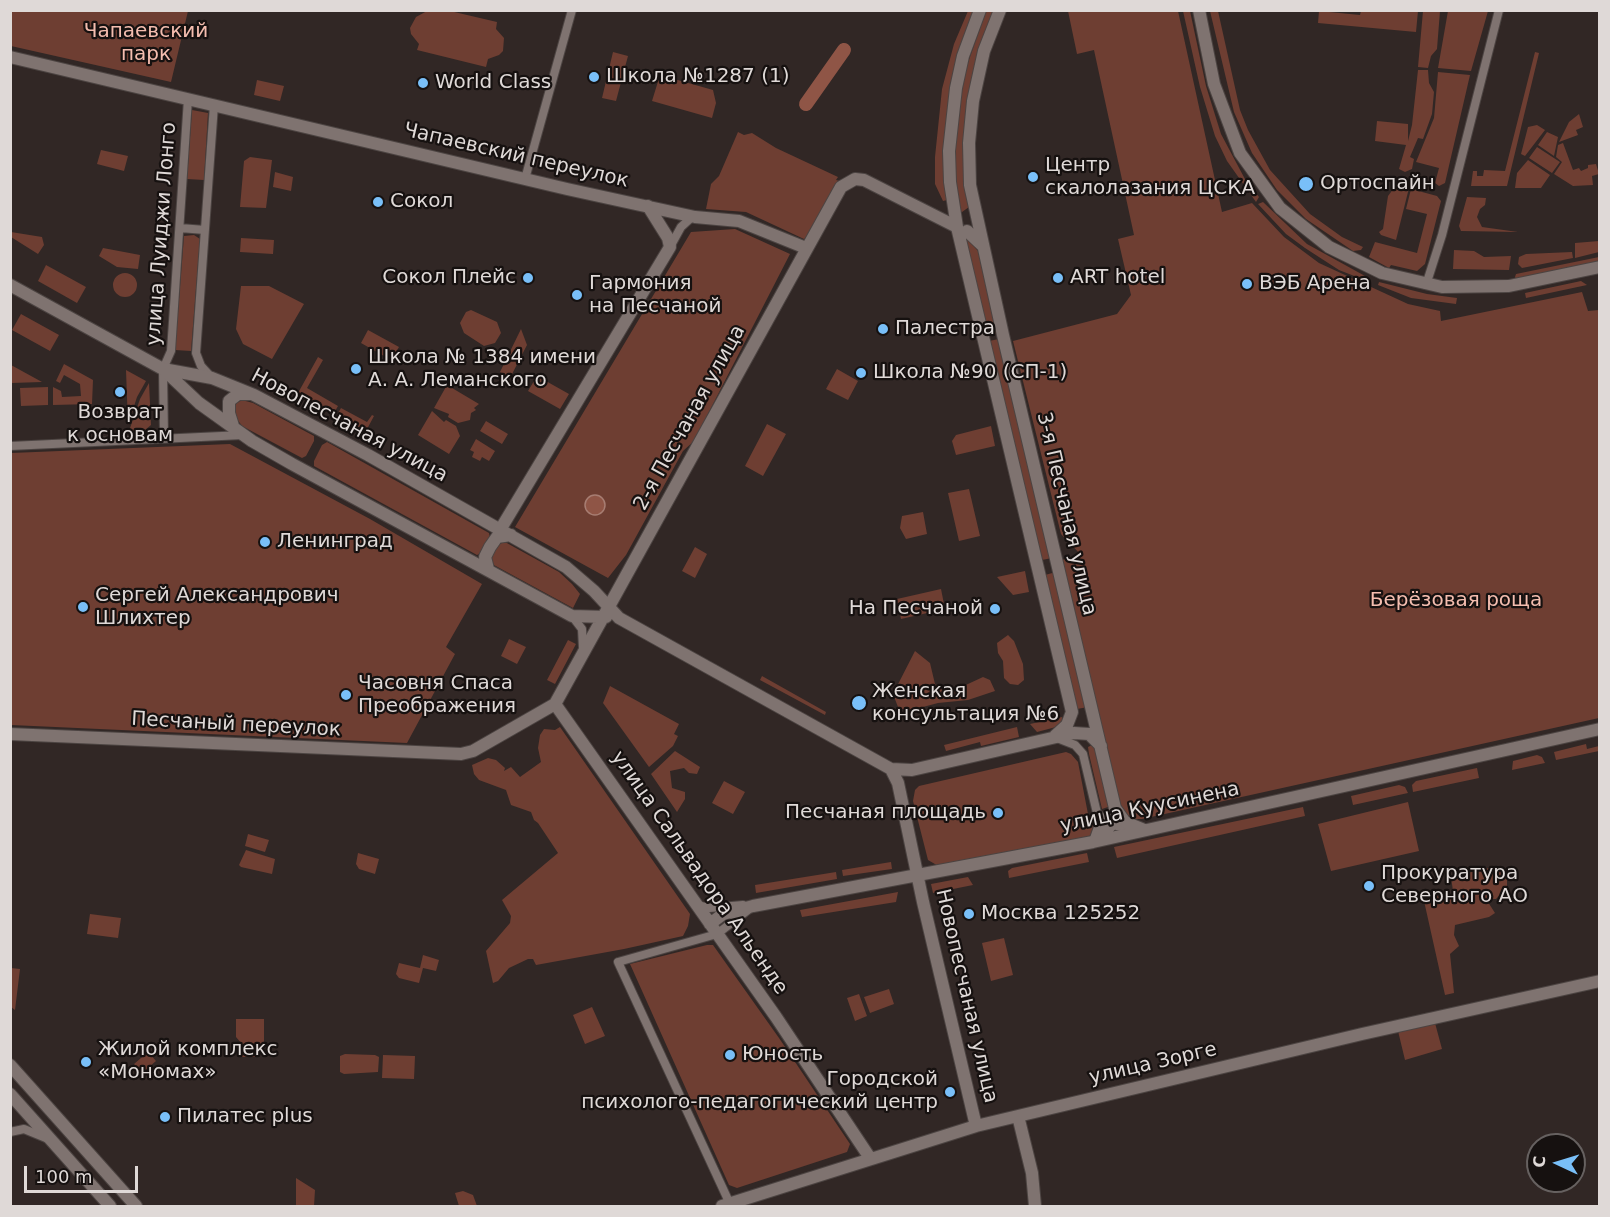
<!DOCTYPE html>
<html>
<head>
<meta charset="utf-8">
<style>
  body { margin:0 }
  #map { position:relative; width:1610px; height:1217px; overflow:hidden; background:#312725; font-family:"DejaVu Sans",sans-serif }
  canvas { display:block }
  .frame { position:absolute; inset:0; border:12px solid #dfd9d7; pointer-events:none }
  .north { position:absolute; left:1526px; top:1133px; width:60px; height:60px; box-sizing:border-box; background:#161110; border:2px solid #666160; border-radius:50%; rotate:274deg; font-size:16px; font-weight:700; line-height:24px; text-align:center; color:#dfd9d7 }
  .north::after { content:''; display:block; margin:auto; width:21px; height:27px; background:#79bff8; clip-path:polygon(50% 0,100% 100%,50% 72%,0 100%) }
  .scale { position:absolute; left:24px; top:1166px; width:114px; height:27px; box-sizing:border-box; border:3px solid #dfd9d7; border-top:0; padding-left:8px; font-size:18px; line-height:21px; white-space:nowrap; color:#dfd9d7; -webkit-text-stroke:4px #161110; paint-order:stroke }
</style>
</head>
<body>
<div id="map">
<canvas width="1610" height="1217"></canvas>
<div class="frame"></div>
<div class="north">С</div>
<div class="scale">100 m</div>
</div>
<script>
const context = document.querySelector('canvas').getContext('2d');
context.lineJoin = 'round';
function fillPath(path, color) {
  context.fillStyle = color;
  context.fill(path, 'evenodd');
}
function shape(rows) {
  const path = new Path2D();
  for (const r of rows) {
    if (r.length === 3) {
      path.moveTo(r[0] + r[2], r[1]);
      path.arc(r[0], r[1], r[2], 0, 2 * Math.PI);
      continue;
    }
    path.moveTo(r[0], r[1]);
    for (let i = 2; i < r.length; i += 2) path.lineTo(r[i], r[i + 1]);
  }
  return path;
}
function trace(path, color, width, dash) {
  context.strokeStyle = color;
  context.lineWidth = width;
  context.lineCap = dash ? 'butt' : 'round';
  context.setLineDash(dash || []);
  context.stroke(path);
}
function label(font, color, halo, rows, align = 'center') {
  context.font = font + ' "DejaVu Sans",sans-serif';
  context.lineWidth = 4.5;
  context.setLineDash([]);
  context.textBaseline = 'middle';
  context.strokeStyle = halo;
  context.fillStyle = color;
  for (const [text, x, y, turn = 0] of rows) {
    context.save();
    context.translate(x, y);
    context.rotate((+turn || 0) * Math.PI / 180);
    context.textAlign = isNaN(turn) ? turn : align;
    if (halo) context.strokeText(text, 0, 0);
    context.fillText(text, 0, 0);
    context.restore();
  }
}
fillPath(shape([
  [11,10,188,10,188,11,171,82,11,46],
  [427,11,450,11,497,22,496,29,504,38,503,51,499,55,488,59,486,67,417,50,419,44,411,34,410,28,416,17],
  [968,11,976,11,970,25,947,200,943,201,935,184,935,157,942,89,954,44],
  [986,11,995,11,978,52,968,100,964,143,969,207,962,212,959,211,955,196,955,135,964,74],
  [1068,11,1178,11,1222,212,1252,203,1284,237,1319,263,1408,304,1440,311,1441,321,1582,292,1588,311,1599,310,1599,718,1142,819,1133,819,1125,813,1120,805,1062,560,1081,555,1061,534,1013,341,1117,314,1131,295,1118,239,1134,235,1094,50,1077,54],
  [1183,11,1190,11,1206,86,1221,134,1246,181,1259,197,1256,202,1227,161,1215,136,1200,87],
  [1210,11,1218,11,1240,110,1248,130,1270,170,1310,214,1342,237,1363,247,1361,250,1353,251,1306,219,1277,190,1252,153,1234,112],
  [1319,11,1360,15,1361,11,1418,11,1416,32,1318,23],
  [1423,11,1440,11,1437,49,1431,56,1428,68,1418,67],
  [1448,11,1488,11,1471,71,1438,68],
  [613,52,628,56,616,101,602,98],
  [1535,52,1539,53,1507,186,1471,186,1473,171,1477,171,1477,176,1483,176,1484,170,1505,171],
  [1418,70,1428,70,1429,83,1434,92,1432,114,1423,139,1418,138,1410,157,1414,159,1412,169,1405,172,1399,169,1406,145,1375,141,1377,121,1408,124,1408,141,1412,125],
  [1438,72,1470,75,1445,183,1439,186,1435,183,1439,168,1416,162,1434,118],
  [660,75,713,90,716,103,712,118,652,101],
  [257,80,284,86,280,101,254,95],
  [192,110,208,113,204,180,187,179],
  [1579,114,1583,127,1576,130,1578,135,1559,142,1569,122],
  [1537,125,1545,130,1525,156,1521,154,1528,127],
  [738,132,744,135,752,133,776,148,838,177,836,180,840,181,811,235,804,239,746,212,706,209,711,184,719,176],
  [1547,132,1558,137,1554,156,1538,145],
  [1563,143,1573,170,1579,168,1581,171,1588,168,1588,165,1596,164,1599,174,1592,176,1593,185,1573,186,1554,174,1562,162,1556,157,1558,145],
  [1537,147,1560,162,1552,173,1529,158],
  [101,150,128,156,124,171,97,164],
  [250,157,272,160,266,208,240,207,244,161],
  [1528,160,1550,175,1541,188,1515,188,1517,173],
  [275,172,293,177,291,191,273,187],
  [1400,185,1409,188,1396,240,1381,235,1379,232,1383,229,1388,196,1394,188],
  [1411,189,1437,196,1441,201,1425,264,1417,271,1391,265,1389,268,1369,257,1375,242,1417,253,1427,214,1406,209],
  [1467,197,1486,198,1485,205,1480,209,1477,217,1482,227,1518,232,1461,231,1459,226],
  [1263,202,1307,244,1365,276,1367,281,1339,270,1305,248,1286,234,1258,204],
  [735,229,790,254,694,441,683,451,626,555,608,578,515,527,691,232],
  [11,232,42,237,44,245,38,254,11,237],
  [194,235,200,239,191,351,175,350,184,236],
  [964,235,978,251,998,333,988,336],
  [241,238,274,240,273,254,240,252],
  [1599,241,1599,252,1575,258,1575,243],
  [103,248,140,255,138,269,117,267,99,256],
  [1454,250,1474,251,1484,257,1511,256,1509,270,1453,269],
  [1572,252,1573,258,1522,268,1518,264,1519,257,1526,254],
  [1599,257,1599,264,1516,279,1515,277,1516,274],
  [46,265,86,287,77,303,38,281],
  [125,285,12],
  [1581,281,1587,285,1526,298,1525,293],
  [1379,282,1427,294,1457,298,1456,304,1411,298,1378,285],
  [241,286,269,286,304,304,272,359,243,344,236,329],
  [471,310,497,322,501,333,495,343,484,346,464,333,460,323,466,312],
  [21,314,59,335,50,351,12,330],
  [521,329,527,345,510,378,500,372],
  [368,330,399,347,391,360,361,343],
  [999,339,1052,558,1042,560,989,341],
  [318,357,323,360,307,388,338,406,334,413,298,393],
  [64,364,93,380,92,404,53,405,53,387,61,391,62,397,81,396,80,384,64,375,60,383,56,381],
  [11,365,42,382,11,383],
  [837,369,858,381,848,400,826,389],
  [126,370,146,381,137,397,128,425],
  [537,376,569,394,560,409,528,391],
  [149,383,151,425,145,430,129,431,140,399],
  [447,385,479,404,474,408,476,410,471,413,470,420,458,423,448,417,449,414,434,408],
  [48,387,48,405,21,406,20,388],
  [242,400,253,403,314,436,314,441,306,456,302,458,242,426,234,415,235,404],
  [341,408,367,422,372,415,374,416,366,431,337,415],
  [432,411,444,422,446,420,456,426,460,436,449,454,418,435],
  [486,421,508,434,502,444,480,431],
  [767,424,786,434,763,476,745,466],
  [991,426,995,446,956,455,952,441,956,435],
  [476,439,495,451,489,461,482,457,480,461,472,457,474,452,470,450],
  [327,442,489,533,490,538,481,553,477,555,314,466,314,461,322,445],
  [230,444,370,519,482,584,446,647,455,654,407,743,11,725,11,453],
  [969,489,980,536,959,541,948,493],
  [923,512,927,534,906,539,900,528,902,516],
  [505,542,559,572,572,584,580,594,573,608,492,564,491,557,499,544],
  [695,547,707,554,695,578,682,571],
  [1025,571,1029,592,1013,595,997,577],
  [1056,572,1088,707,1077,709,1045,575],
  [941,589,945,609,901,619,897,599],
  [1008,635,1014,641,1023,664,1024,680,1018,685,1010,684,1004,678,1003,661,998,653,997,643],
  [509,639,526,647,517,664,501,656],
  [568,640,576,644,555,684,547,680],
  [915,651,930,663,935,684,942,690,955,690,983,677,990,680,995,691,968,700,938,703,908,711,898,707,893,694],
  [762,676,826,712,825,715,760,680],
  [610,686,679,724,674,734,678,736,673,746,649,767,603,703],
  [1062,717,1063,723,1056,727,1037,732,1030,724],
  [560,727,690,914,688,926,683,936,624,949,536,965,533,959,528,959,509,968,498,981,493,983,486,951,510,923,511,916,502,900,558,853,538,823,534,820,531,812,511,805,506,790,479,780,474,774,472,765,488,758,496,760,505,768,504,771,511,767,520,777,541,762,538,748,540,735,544,729,555,730],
  [1017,727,1019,737,981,746,980,742,946,751,944,745],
  [1586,744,1587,749,1599,746,1599,751,1556,760,1554,752],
  [1092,745,1097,749,1111,806,1102,809,1089,754,1088,747],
  [675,751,700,767,697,774,689,773,684,768,670,771,672,788,685,792,685,799,677,812,651,774],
  [1066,752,1071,754,1078,762,1088,814,1093,825,1092,836,940,867,928,860,913,801,915,790,919,786],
  [1537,755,1542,757,1545,763,1512,770,1513,761],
  [1477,768,1479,778,1413,792,1412,785,1416,781],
  [724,781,745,792,733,814,712,803],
  [1399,785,1405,787,1408,793,1353,805,1351,796],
  [1408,802,1419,851,1331,871,1318,824],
  [1303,807,1305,816,1117,858,1114,847],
  [248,834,269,840,265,852,245,846],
  [246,850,275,859,272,874,241,867,239,865],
  [358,853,379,859,375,874,359,869,356,864],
  [1087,853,1089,862,1009,878,1008,871,1012,868],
  [891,862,892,869,843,876,842,870],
  [1497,866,1507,872,1507,887,1496,899,1486,899,1495,913,1489,917,1455,925,1454,935,1459,946,1450,954,1454,993,1445,995,1422,892,1435,893,1441,900,1450,899,1453,891,1451,877],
  [836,872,837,879,756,893,755,885],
  [968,877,973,885,933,893,931,884],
  [898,892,896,902,802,917,800,910],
  [90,914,121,918,118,938,87,934],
  [1004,938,1013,975,991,981,982,943],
  [707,945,713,945,779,1038,850,1144,847,1152,737,1188,729,1185,630,964],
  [423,955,439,960,436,971,423,968,419,983,399,978,396,974,399,963,420,968],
  [11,968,20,969,15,1010,11,1007],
  [889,989,894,1004,870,1013,864,997],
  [859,994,867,1016,855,1021,847,998],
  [592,1007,605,1036,585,1044,573,1015],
  [264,1019,264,1048,258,1057,242,1057,242,1044,236,1037,236,1019],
  [1435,1023,1442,1049,1405,1060,1398,1031],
  [148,1052,156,1061,142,1073,134,1064],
  [345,1054,375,1055,379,1057,378,1072,344,1074,340,1072,340,1056],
  [383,1055,415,1056,414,1079,382,1078],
  [296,1178,315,1190,314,1206,296,1206],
  [463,1191,473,1195,477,1206,459,1206,455,1193]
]), '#6e3e32');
const water = shape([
  [595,505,10]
]);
fillPath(water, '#8f5546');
trace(water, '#a77d72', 1.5);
trace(shape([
  [806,104,844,50]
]), '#8f5546', 14);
const street = shape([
  [525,179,572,10],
  [180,228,205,230],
  [670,247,681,227,692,217],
  [1426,285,1442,235,1499,10],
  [212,378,201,366,196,353,214,105],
  [164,437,163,369,171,351,188,99],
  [10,446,243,435],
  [572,616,582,629,583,648],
  [1057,738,1075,745,1083,754,1097,813,1098,827,1093,841],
  [1097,813,1111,825,1136,829],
  [697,905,709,908,743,905],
  [10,1132,24,1129,46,1138],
  [730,1204,618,962,717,934,748,910]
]);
const secondary = shape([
  [980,10,963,56,956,88,949,151,950,182,957,227,1072,712,1067,725,1055,736],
  [1000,10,984,51,973,101,969,143,970,185,1003,335,1115,808,1112,824,1097,839],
  [1199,10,1214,84,1240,153,1280,208,1329,247,1382,273,1442,287,1509,286,1600,267],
  [10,57,567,189,695,217,739,221,806,248],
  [967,231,982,245],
  [10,285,163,369,199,403,252,441,292,464,572,616,606,617],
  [163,369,212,378,254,395,368,455,566,567,594,591,619,618,891,769,912,770,1074,733,1089,734,1101,746],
  [234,429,229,413,229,401,238,394,250,394],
  [500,530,670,247,668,238,648,206],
  [488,569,485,557,490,547,497,537,511,535],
  [555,704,841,187,855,179,864,180,957,227],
  [555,704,776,1017,870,1158],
  [10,734,461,754,473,751,555,704],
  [891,769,898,783,923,902,976,1126],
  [1115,808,1125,822,1142,829],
  [710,924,723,914,753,906,1093,842,1600,729],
  [10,1065,136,1206],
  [10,1094,110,1206],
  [1018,1116,1032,1173,1035,1206],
  [722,1206,976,1126,1362,1034,1600,981]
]);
trace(street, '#4c4442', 10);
trace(secondary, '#4c4442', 14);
trace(street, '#7f7370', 8);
trace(secondary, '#7f7370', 12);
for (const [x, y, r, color] of [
  [594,77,6,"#79bff8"],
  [423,83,6,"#79bff8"],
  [1033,177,6,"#79bff8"],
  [1306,184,8,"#79bff8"],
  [378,202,6,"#79bff8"],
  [528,278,6,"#79bff8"],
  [1058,278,6,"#79bff8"],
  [1247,284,6,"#79bff8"],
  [577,295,6,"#79bff8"],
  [883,329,6,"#79bff8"],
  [356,369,6,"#79bff8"],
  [861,373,6,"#79bff8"],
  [120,392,6,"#79bff8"],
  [265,542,6,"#79bff8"],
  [83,607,6,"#79bff8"],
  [995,609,6,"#79bff8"],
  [346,695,6,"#79bff8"],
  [859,703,8,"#79bff8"],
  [998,813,6,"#79bff8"],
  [1369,886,6,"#79bff8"],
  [969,914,6,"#79bff8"],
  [730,1055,6,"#79bff8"],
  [86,1062,6,"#79bff8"],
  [950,1092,6,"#79bff8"],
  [165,1117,6,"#79bff8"]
]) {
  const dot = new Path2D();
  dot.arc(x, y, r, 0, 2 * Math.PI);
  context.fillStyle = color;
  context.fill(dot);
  trace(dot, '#161110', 2);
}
label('20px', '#f4bdaf', '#161110', [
  ["Чапаевский",146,32],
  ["парк",146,55],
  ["Берёзовая роща",1456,601]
]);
label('20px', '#dfd9d7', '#161110', [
  ["Школа №1287 (1)",606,77],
  ["World Class",435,83],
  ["Центр",1045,166],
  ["скалолазания ЦСКА",1045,189],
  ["Ортоспайн",1320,184],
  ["Сокол",390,202],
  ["Сокол Плейс",516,278,"right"],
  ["ART hotel",1070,278],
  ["Гармония",589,284],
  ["на Песчаной",589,307],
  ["ВЭБ Арена",1259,284],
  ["Палестра",895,329],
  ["Школа № 1384 имени",368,358],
  ["А. А. Леманского",368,381],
  ["Школа №90 (СП-1)",873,373],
  ["Возврат",120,413,"center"],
  ["к основам",120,436,"center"],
  ["Ленинград",277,542],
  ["Сергей Александрович",95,596],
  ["Шлихтер",95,619],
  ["На Песчаной",983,609,"right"],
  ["Часовня Спаса",358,684],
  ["Преображения",358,707],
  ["Женская",872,692],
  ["консультация №6",872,715],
  ["Песчаная площадь",986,813,"right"],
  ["Прокуратура",1381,874],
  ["Северного АО",1381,897],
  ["Москва 125252",981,914],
  ["Жилой комплекс",98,1050],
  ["«Мономах»",98,1073],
  ["Юность",742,1055],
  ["Городской",938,1080,"right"],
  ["психолого-педагогический центр",938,1103,"right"],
  ["Пилатес plus",177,1117]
], 'left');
label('20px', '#dfd9d7', '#161110', [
  ["Чапаевский переулок",516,156,13],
  ["улица Луиджи Лонго",162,234,-86],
  ["2-я Песчаная улица",690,418,-61],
  ["Новопесчаная улица",349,426,28],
  ["3-я Песчаная улица",1066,514,77],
  ["Песчаный переулок",236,725,3],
  ["улица Куусинена",1150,808,-12],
  ["улица Сальвадора Альенде",699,873,55],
  ["Новопесчаная улица",966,996,77],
  ["улица Зорге",1153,1064,-13]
]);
</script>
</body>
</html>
